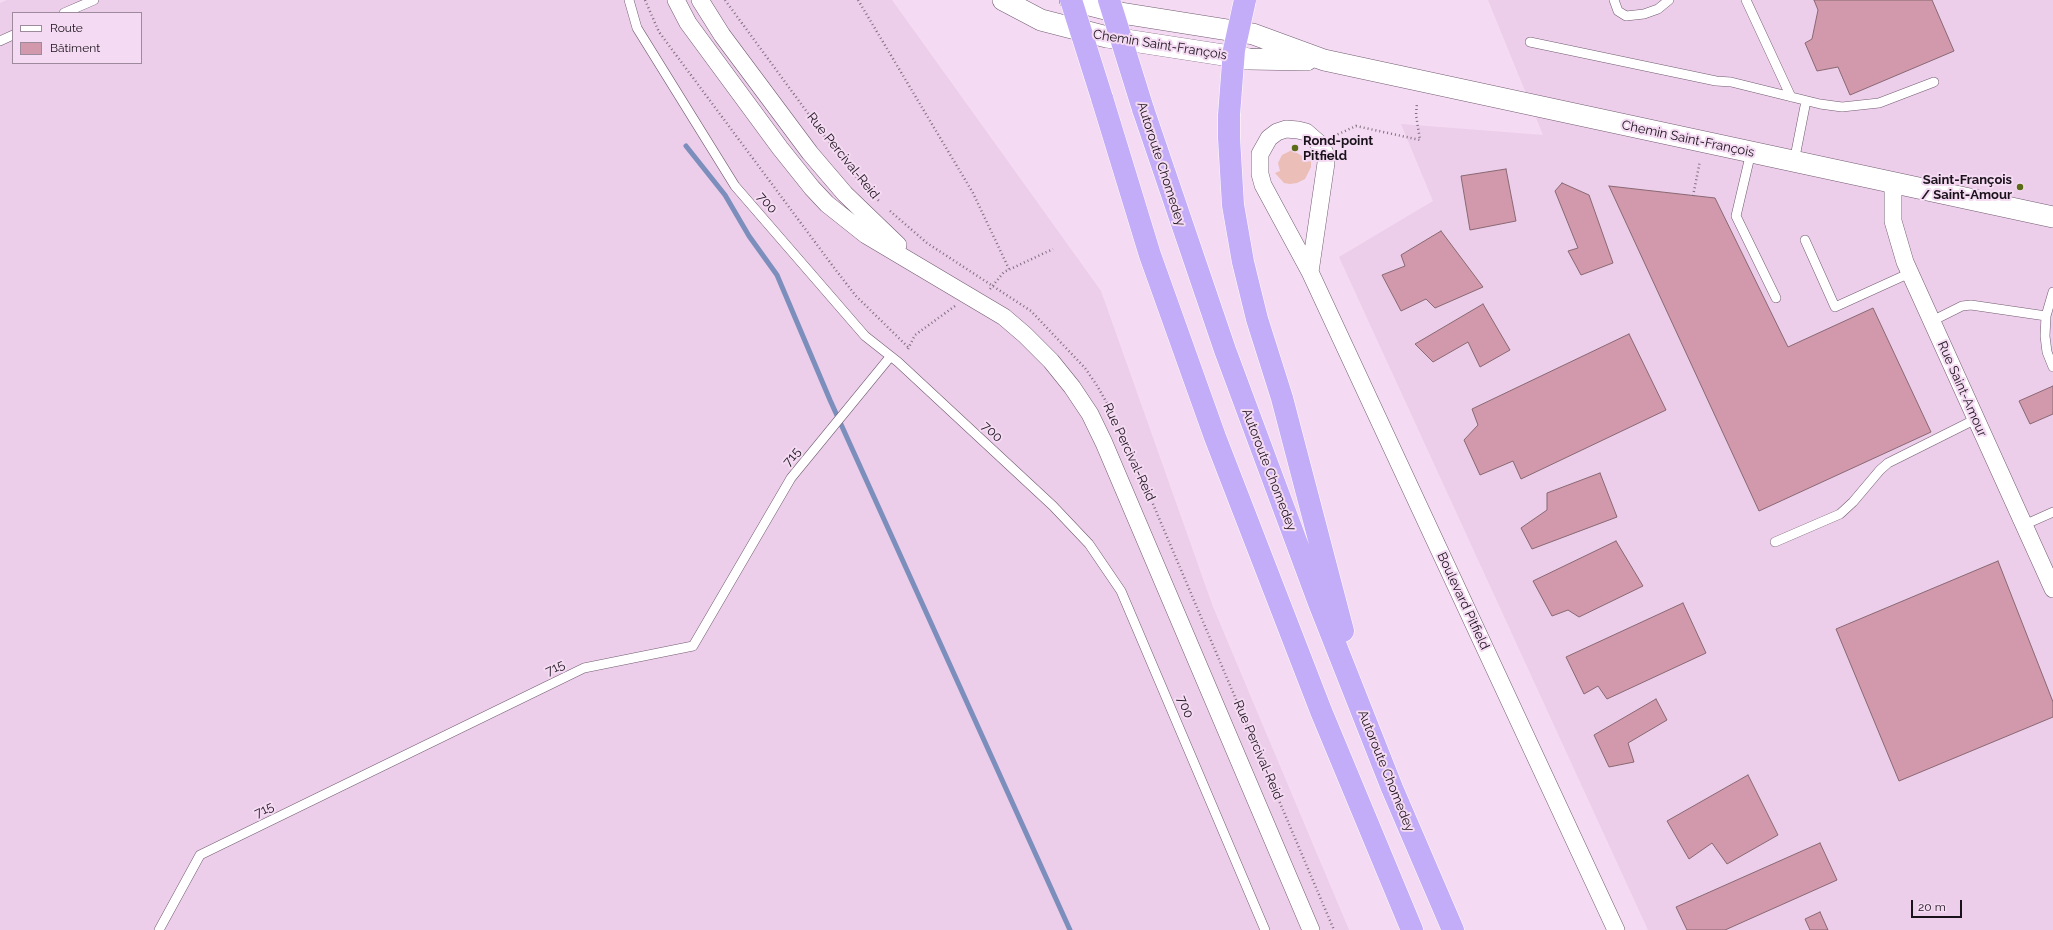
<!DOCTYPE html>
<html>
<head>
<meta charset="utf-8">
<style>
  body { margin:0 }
  #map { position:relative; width:2053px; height:930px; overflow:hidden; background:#f4daf2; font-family:Raleway,sans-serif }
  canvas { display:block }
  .legend { position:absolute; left:12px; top:12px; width:130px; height:52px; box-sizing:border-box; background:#f4daf2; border:1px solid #9d8a9c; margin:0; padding:5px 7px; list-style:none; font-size:12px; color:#1a121a }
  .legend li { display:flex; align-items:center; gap:8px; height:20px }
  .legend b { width:20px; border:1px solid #9d8a9c }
  .scale { position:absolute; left:1911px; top:900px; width:51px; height:18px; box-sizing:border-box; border:2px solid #1a121a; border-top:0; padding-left:5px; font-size:12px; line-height:14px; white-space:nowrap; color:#1a121a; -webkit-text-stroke:3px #f4daf2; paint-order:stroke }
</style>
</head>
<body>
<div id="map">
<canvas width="2053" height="930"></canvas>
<ul class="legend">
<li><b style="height:5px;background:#fff"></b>Route</li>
<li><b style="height:11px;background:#d199ab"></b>Bâtiment</li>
</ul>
<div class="scale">20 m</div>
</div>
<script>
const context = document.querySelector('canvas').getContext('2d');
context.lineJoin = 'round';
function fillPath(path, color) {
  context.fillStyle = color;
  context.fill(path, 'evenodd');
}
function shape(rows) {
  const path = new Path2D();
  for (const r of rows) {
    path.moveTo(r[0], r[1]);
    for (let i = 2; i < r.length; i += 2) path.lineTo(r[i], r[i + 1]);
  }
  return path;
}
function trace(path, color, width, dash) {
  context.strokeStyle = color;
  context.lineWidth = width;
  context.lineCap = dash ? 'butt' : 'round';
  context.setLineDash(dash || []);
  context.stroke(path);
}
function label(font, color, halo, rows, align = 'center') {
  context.font = font + ' Raleway,sans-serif';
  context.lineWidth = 4;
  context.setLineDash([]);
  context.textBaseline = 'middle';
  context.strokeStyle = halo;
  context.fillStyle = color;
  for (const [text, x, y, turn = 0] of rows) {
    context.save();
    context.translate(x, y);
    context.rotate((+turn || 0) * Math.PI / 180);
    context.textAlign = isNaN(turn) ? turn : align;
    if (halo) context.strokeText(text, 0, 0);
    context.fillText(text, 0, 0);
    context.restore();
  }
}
fillPath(shape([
  [7,0,892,0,1101,291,1213,607,1349,930,0,930,0,3],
  [13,13,141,13,141,63,13,63],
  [1488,0,2053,0,2053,930,1648,930,1339,257,1433,201,1401,124,1543,135]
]), '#eccdea');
fillPath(shape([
  [1292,150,1302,156,1305,162,1311,161,1311,167,1305,179,1297,183,1290,184,1284,183,1275,173,1280,171,1278,163,1282,155]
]), '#ebbeb7');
trace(shape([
  [686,146,725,195,749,236,777,275,830,400,1070,930]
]), '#7c8ebb', 5);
const building = shape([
  [1814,0,1932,0,1954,51,1850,95,1838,67,1817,71,1805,43,1812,39,1818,10,1814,0],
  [1506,169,1516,221,1470,230,1461,176,1506,169],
  [1562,183,1589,195,1613,263,1581,275,1568,251,1578,248,1555,191,1562,183],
  [1609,186,1715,198,1788,347,1873,308,1931,432,1759,511,1609,186],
  [1441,231,1483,287,1435,308,1426,299,1401,311,1382,275,1405,266,1401,255,1441,231],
  [1483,304,1510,350,1480,367,1468,342,1433,362,1415,344,1483,304],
  [1629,334,1666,410,1521,479,1513,461,1480,475,1464,440,1478,425,1472,409,1629,334],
  [2053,386,2053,414,2030,424,2019,401,2053,386],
  [1600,473,1617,517,1532,549,1521,528,1547,510,1547,493,1600,473],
  [1616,541,1643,586,1579,617,1568,610,1552,616,1533,581,1616,541],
  [1998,561,2053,702,2053,717,1899,781,1836,629,1998,561],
  [1683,603,1706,653,1607,699,1598,686,1584,694,1566,657,1683,603],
  [1656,699,1667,720,1628,743,1634,762,1609,767,1594,735,1656,699],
  [1748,775,1778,835,1727,864,1712,843,1689,859,1667,821,1748,775],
  [1820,843,1837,880,1725,930,1687,930,1676,907,1820,843],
  [1820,912,1828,930,1810,930,1805,919,1820,912]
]);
fillPath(building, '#d199ab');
trace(building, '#896973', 1);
const service = shape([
  [629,0,637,28,735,186,865,336,898,362,1053,506,1089,544,1121,591,1265,930],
  [1614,0,1618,11,1626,16,1644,14,1658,9,1669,0],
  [1746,0,1791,97],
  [64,13,94,0],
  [0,41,13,35],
  [1530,42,1716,81,1731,82,1820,104,1842,107,1879,103,1934,82],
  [1751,152,1736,216,1776,298],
  [1794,162,1806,101],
  [1805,240,1835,307,1910,273],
  [2053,292,2046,316,2045,336,2047,352,2053,367],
  [1932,321,1962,306,1971,305,2046,316],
  [2024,525,2053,512],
  [1775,542,1840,514,1853,502,1880,470,1888,463,1976,419],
  [159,930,200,855,584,668,693,646,791,478,890,357]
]);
const minor = shape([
  [676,0,688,23,780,148,812,188,827,204,866,235,1004,317,1025,335,1051,361,1072,387,1090,414,1104,443,1311,930],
  [700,0,722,35,810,153,845,194,898,245],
  [1893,183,1893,221,1905,262,2053,589],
  [1310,272,1326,163,1325,153,1321,145,1306,132,1298,130,1286,129,1277,132,1269,138,1260,154,1260,174,1263,185,1310,272,1616,930]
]);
const tertiary = shape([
  [1003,0,1041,20,1107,37,1249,59,1307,60],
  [1070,0,1121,13,1253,34,1324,60,2053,217]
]);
const motorway = shape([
  [1102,98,1150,255,1215,437,1321,711,1412,930],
  [1143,109,1225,350,1319,603,1392,788,1453,930],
  [1229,115,1229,138,1233,205,1243,262,1257,319,1282,398,1343,631]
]);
trace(service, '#725c71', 10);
trace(minor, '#725c71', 18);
trace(tertiary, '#725c71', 22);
trace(motorway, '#fff', 23);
trace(shape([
  [645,0,659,32,835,269,856,296,909,348],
  [725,0,837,153,864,186,879,201],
  [858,0,973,193,1009,269],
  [1334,136,1356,126,1420,140,1416,115,1417,103],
  [1693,196,1700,161],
  [890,211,927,243,1031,311,1085,368,1096,384,1119,424,1334,930],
  [990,289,1004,272,1053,249],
  [908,349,915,335,955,306]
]), '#7f6f7e', 2.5, [1, 3]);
trace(service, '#fff', 9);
trace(minor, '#fff', 17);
trace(tertiary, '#fff', 21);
trace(motorway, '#c3acf8', 22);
const motorwayBridge = shape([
  [1071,0,1102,98],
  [1109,0,1143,109],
  [1229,115,1234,50,1245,0]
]);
trace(motorwayBridge, '#fff', 23, []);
trace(motorwayBridge, '#c3acf8', 22);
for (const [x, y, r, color] of [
  [1295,148,4,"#5b6b16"],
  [2020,187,4,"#5b6b16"]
]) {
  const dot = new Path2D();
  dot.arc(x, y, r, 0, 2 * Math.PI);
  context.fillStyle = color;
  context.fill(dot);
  trace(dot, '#f4daf2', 1.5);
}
label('13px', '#1a121a', '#f4daf2', [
  ["Chemin Saint-François",1160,45,9],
  ["Chemin Saint-François",1688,139,12],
  ["Rue Percival-Reid",843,156,51],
  ["Autoroute Chomedey",1161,164,72],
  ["700",767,203,49],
  ["Rue Saint-Amour",1962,389,66],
  ["700",992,432,43],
  ["Rue Percival-Reid",1129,452,65],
  ["715",792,457,-51],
  ["Autoroute Chomedey",1269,470,69],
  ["Boulevard Pitfield",1463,601,65],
  ["715",555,668,-26],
  ["700",1185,707,67],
  ["Rue Percival-Reid",1258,750,67],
  ["Autoroute Chomedey",1386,771,68],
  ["715",264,810,-26]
]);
label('bold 13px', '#1a121a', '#f4daf2', [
  ["Rond-point",1303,141],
  ["Pitfield",1303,156],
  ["Saint-François",2012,180,"right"],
  ["/ Saint-Amour",2012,195,"right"]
], 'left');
</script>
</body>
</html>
